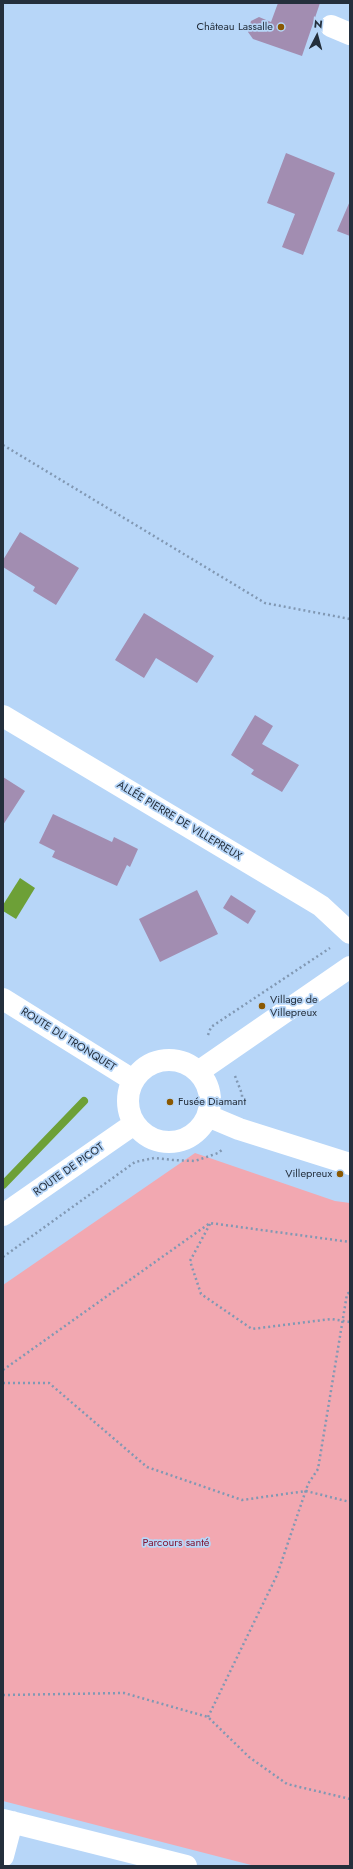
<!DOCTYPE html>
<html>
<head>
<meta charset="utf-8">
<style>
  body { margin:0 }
  #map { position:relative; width:353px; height:1869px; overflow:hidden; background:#b7d6f8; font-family:Jost,sans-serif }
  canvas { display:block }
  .frame { position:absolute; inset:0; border:4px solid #242f3c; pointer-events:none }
  .north { position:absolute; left:297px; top:16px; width:40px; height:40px; -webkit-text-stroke:3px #b7d6f8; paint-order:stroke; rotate:6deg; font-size:11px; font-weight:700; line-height:16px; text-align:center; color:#242f3c }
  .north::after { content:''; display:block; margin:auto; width:14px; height:18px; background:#242f3c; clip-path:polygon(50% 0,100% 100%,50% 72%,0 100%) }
</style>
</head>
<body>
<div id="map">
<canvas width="353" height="1869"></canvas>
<div class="frame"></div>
<div class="north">N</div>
</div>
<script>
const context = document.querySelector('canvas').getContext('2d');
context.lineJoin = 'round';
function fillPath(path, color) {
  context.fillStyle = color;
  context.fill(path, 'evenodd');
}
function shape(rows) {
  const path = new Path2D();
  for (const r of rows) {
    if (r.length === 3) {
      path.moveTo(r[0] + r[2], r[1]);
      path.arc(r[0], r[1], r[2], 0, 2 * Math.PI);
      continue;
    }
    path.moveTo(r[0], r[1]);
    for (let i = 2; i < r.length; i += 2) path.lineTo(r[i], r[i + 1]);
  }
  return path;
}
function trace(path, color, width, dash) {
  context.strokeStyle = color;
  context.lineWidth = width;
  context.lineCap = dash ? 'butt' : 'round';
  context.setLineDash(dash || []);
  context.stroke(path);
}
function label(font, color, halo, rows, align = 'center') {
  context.font = font + ' Jost,sans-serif';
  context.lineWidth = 3.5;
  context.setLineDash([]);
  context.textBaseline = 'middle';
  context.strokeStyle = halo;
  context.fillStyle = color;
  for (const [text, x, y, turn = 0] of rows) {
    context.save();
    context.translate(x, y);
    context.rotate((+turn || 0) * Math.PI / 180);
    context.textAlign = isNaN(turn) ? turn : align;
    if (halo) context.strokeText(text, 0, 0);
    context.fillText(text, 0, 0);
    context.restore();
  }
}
fillPath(shape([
  [195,1153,335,1201,350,1203,350,1866,255,1866,3,1801,3,1285]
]), '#f2a8b1');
fillPath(shape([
  [20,878,35,888,16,919,3,911,3,905]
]), '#6da037');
trace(shape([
  [3,1185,84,1101]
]), '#6da037', 8);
fillPath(shape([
  [278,3,320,3,302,56,253,39,248,32,251,21,259,17,271,22],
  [286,153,335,173,303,255,282,247,295,214,267,203],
  [350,201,350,236,337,231],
  [20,532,79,568,56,605,33,591,35,587,3,567,3,560],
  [144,613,214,656,197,683,156,658,144,678,115,660],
  [255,715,273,726,262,744,299,765,282,792,251,774,254,770,231,755],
  [3,777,25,791,3,825],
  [53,814,112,842,114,837,138,849,130,867,127,865,117,886,52,857,55,851,39,843],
  [197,890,218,934,160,962,139,919],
  [231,895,256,911,248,924,223,908]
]), '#a28db1');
trace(shape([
  [3,445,265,603,350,619],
  [208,1035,211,1027,330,948],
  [235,1076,242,1094,242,1104],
  [210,1224,190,1261,201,1294,252,1329,331,1319,350,1322],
  [3,1257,135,1162,154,1158,173,1160,195,1161,218,1153,223,1149],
  [3,1370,210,1223,350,1242],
  [3,1383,49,1383,147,1467,242,1500,306,1491,350,1502],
  [3,1695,124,1693,208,1717,249,1757,287,1784,350,1799],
  [208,1717,277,1575,308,1484,318,1469,347,1294,350,1292]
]), '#8198b3', 2.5, [2, 3]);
trace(shape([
  [331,26,350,34],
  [3,716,308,898,321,906,350,933],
  [3,999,133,1080],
  [208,1116,239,1129,350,1164],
  [3,1820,186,1866],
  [3,1856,12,1822]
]), '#fff', 22);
trace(shape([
  [169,1101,41],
  [198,1072,350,967],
  [3,1215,134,1124]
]), '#fff', 22);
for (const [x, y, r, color] of [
  [281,27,4,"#8a5801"],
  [262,1006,4,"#8a5801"],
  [170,1102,4,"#8a5801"],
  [340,1174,4,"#8a5801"]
]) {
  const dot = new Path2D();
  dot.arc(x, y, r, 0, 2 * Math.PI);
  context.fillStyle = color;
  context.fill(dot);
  trace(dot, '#b7d6f8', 1.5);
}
label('11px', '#242f3c', '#b7d6f8', [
  ["Château Lassalle",273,27],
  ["Village de",270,1000,"left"],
  ["Villepreux",270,1013,"left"],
  ["Fusée Diamant",178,1102,"left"],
  ["Villepreux",332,1174]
], 'right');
label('11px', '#242f3c', '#b7d6f8', [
  ["ALLÉE PIERRE DE VILLEPREUX",179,821,31],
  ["ROUTE DU TRONQUET",68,1040,32],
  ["ROUTE DE PICOT",69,1170,-35]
]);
label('11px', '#811634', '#b7d6f8', [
  ["Parcours santé",176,1543]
]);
</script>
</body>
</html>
